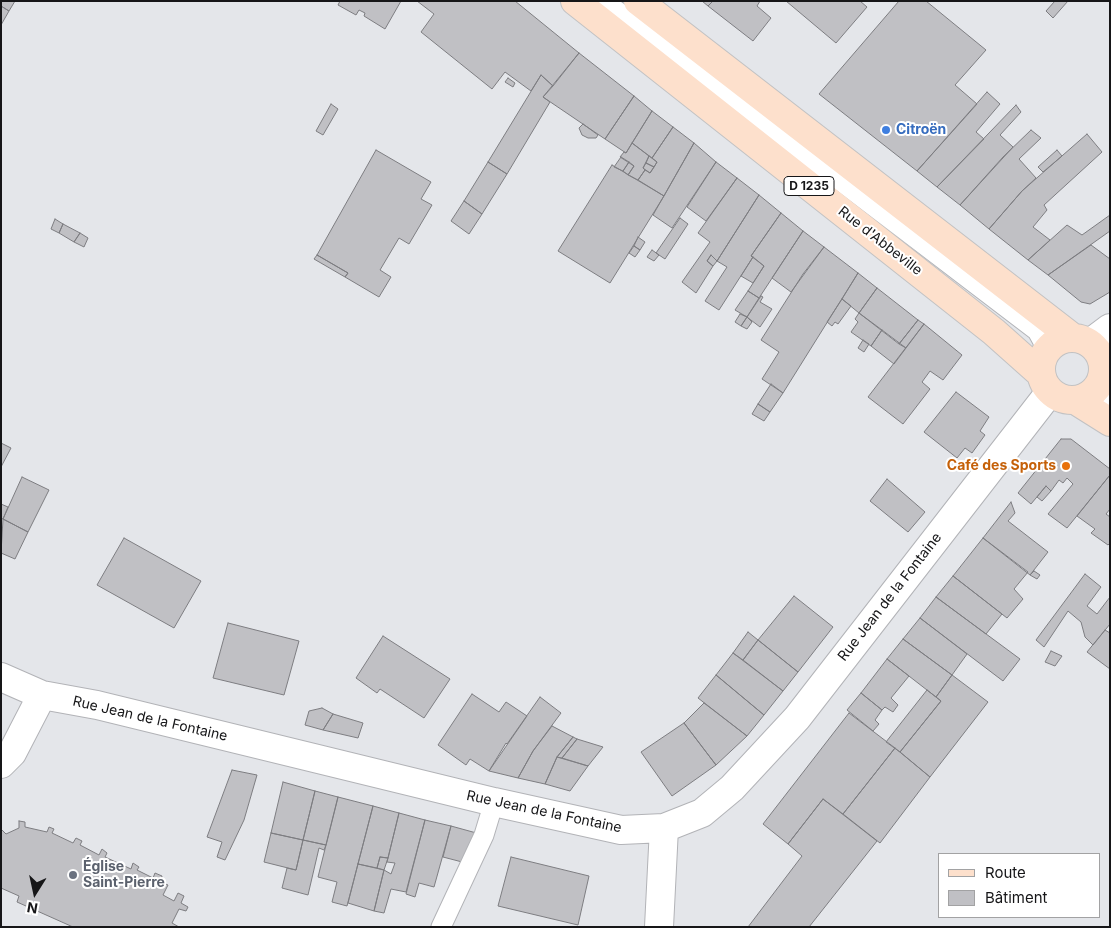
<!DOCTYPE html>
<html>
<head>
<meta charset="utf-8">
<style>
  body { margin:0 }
  #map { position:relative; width:1111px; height:928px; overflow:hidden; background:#e4e6ea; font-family:Inter,sans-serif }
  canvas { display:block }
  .frame { position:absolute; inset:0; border:2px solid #161618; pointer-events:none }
  .legend { position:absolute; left:938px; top:853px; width:162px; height:65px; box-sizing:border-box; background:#fff; border:1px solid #a2a2a3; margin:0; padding:6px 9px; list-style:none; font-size:15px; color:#161618 }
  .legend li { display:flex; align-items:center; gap:10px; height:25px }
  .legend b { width:25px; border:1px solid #a2a2a3 }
  .north { position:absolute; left:10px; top:868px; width:50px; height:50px; -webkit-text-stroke:4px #fff; paint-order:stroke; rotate:190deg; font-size:14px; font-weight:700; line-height:20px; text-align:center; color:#161618 }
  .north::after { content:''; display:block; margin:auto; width:18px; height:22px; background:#161618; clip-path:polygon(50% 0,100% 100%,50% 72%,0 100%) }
</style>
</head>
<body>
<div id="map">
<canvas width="1111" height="928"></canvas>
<div class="frame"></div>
<ul class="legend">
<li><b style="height:6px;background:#fde0cc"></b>Route</li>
<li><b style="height:14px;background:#c0c0c4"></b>Bâtiment</li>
</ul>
<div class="north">N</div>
</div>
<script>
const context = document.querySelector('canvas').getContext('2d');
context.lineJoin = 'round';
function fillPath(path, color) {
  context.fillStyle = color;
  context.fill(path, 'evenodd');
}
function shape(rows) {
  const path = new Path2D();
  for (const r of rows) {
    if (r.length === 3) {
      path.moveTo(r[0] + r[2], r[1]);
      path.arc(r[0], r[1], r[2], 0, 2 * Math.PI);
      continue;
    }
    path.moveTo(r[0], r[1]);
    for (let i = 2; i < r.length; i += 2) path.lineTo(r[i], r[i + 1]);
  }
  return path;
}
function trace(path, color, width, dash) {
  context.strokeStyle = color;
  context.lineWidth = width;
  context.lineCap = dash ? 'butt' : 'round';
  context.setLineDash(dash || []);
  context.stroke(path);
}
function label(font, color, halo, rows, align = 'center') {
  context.font = font + ' Inter,sans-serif';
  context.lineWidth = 4;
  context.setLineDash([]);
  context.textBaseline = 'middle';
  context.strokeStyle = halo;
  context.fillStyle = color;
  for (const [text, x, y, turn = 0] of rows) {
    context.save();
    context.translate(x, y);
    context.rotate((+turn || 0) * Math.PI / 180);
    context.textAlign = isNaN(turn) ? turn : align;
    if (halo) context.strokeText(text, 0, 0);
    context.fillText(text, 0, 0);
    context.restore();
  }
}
const building = shape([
  [1,1,15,1,9,11,1,6,1,1],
  [340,1,401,1,385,29,364,16,365,13,359,10,356,15,338,5,340,1],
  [417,1,515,1,579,53,553,86,541,75,531,91,505,72,492,89,421,32,434,14,417,1],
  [702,1,713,1,708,6,702,1],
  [713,1,760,1,757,6,771,18,753,41,708,6,713,1],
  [786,1,860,1,867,7,836,43,786,1],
  [899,1,926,1,986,50,955,85,977,104,917,171,819,94,899,1],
  [1055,1,1068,1,1053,18,1046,11,1055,1],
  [1,6,9,11,1,25,1,6],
  [579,53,634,96,605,139,543,97,579,53],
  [541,75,553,86,543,97,550,102,507,174,488,162,541,75],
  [508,78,515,83,513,87,505,82,508,78],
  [987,92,1000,104,976,132,984,139,937,187,917,171,987,92],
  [634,96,652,111,626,153,605,139,634,96],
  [331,104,338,109,323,135,316,131,331,104],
  [1016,105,1021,112,1000,135,1013,147,960,205,937,187,1016,105],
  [652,111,673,127,652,158,632,143,652,111],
  [583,124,598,135,596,138,588,138,582,135,579,128,583,124],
  [673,127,694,143,664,196,638,180,645,170,650,173,654,167,657,162,652,158,673,127],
  [1031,130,1041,138,1019,159,1036,178,1022,191,989,229,960,205,1003,157,1031,130],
  [1087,134,1102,152,1044,205,1047,210,1033,227,1050,240,1028,260,989,229,1022,191,1087,134],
  [632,143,649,156,643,168,645,170,638,180,628,175,634,166,620,157,624,152,626,153,632,143],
  [694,143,716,162,672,228,653,215,694,143],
  [376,150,431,182,421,199,432,205,409,244,399,238,380,270,391,277,379,297,345,277,348,273,317,255,376,150],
  [1057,150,1062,156,1043,172,1038,167,1057,150],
  [649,156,657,162,654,167,646,163,649,156],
  [621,157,629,162,623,171,614,167,621,157],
  [488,162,507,174,482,214,464,201,488,162],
  [629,162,634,166,628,175,623,171,629,162],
  [716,162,737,178,706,221,687,207,716,162],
  [646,163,654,167,650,173,643,168,646,163],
  [612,165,664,196,610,283,558,251,612,165],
  [737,178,759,195,717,261,711,255,707,261,713,266,696,293,682,282,710,242,698,233,737,178],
  [759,195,781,213,751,256,753,257,719,310,705,301,727,267,717,261,759,195],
  [464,201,482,214,469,234,451,221,464,201],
  [781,213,803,231,759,298,748,291,764,266,751,256,781,213],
  [1110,215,1110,231,1048,275,1028,260,1067,225,1082,235,1110,215],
  [680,218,688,224,665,259,656,253,680,218],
  [55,219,63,224,59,233,51,229,55,219],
  [63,224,80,233,74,242,59,233,63,224],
  [803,231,824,247,791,292,772,278,803,231],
  [80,233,88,238,84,247,74,242,80,233],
  [638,237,645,242,640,250,634,246,638,237],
  [1091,245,1110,259,1110,292,1090,304,1081,302,1048,275,1091,245],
  [634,246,640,250,635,257,629,253,634,246],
  [824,247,858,273,783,393,762,379,779,352,761,340,803,274,824,247],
  [652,250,659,255,654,261,647,257,652,250],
  [317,255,348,273,345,277,314,259,317,255],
  [711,255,717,261,713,266,707,261,711,255],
  [753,257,764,266,753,283,741,276,753,257],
  [858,273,877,288,859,313,842,299,858,273],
  [877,288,918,320,899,344,859,313,877,288],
  [748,291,759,298,747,317,735,310,748,291],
  [761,296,763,297,760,302,772,309,760,327,747,317,761,296],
  [842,299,851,306,838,324,835,322,832,326,827,322,842,299],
  [859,313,882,330,871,346,851,332,858,322,855,319,859,313],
  [740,314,747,317,741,326,735,322,740,314],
  [747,317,752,322,747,329,741,326,747,317],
  [918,320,924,324,906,348,899,344,918,320],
  [924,324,962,355,943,380,930,371,922,382,930,389,903,424,868,397,924,324],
  [882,330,906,348,894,364,871,346,882,330],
  [863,340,869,344,864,352,858,348,863,340],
  [771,384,783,393,770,412,758,404,771,384],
  [956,392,989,417,980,431,985,435,972,453,965,448,957,458,924,432,956,392],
  [758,404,770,412,764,421,752,414,758,404],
  [1061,439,1071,439,1110,469,1110,475,1067,528,1048,514,1073,484,1067,478,1063,483,1059,480,1051,491,1046,486,1031,504,1018,493,1061,439],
  [1,443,11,448,1,467,1,443],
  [1110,475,1110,509,1106,514,1110,517,1110,543,1108,545,1091,533,1095,529,1077,516,1110,475],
  [22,477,49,490,28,532,3,519,22,477],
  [887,479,925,512,908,532,870,501,887,479],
  [1046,486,1051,491,1042,501,1037,497,1046,486],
  [1011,502,1015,513,1008,521,1048,552,1030,575,983,538,1011,502],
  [1,504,8,507,3,519,1,518,1,504],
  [3,519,28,532,15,559,1,553,3,519],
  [124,538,201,581,174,628,97,585,124,538],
  [983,538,1028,572,1014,589,1023,599,1007,618,953,576,983,538],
  [1034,571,1040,575,1037,579,1030,575,1034,571],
  [1085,574,1101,587,1087,606,1097,614,1110,597,1110,624,1093,645,1085,637,1081,622,1068,611,1044,647,1036,640,1085,574],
  [953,576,1002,614,986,634,936,597,953,576],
  [794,596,833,627,798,672,758,640,794,596],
  [936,597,1020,659,1003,681,920,618,936,597],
  [920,618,967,654,952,675,903,639,920,618],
  [228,623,299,641,284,695,213,678,228,623],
  [1105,630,1110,633,1110,669,1087,652,1105,630],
  [748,632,758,640,743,660,733,653,748,632],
  [383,636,450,679,424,718,380,689,377,693,356,678,383,636],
  [903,639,952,675,936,697,887,659,903,639],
  [758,640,798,672,783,691,743,660,758,640],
  [1051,651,1062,656,1055,666,1045,662,1051,651],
  [733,653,783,691,764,715,716,675,733,653],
  [887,659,909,676,891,698,898,705,893,712,885,707,882,710,861,693,887,659],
  [716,675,764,715,747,736,698,698,716,675],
  [952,675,988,702,930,777,900,752,941,701,936,697,952,675],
  [927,690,941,701,900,752,886,742,927,690],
  [861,693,882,710,875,720,879,724,873,731,847,710,861,693],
  [472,694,499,712,506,702,527,716,489,771,470,759,466,765,438,745,472,694],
  [540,697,561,713,533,751,518,778,489,771,506,743,507,744,540,697],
  [704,703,747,736,716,765,684,723,704,703],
  [322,708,333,714,323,730,305,725,309,711,322,708],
  [849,713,895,748,843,814,823,799,788,844,763,824,849,713],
  [333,714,363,723,358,738,323,730,333,714],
  [684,723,716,765,672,796,641,752,684,723],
  [552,726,573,737,557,757,545,784,518,778,533,751,552,726],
  [573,737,577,739,562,758,557,757,573,737],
  [577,739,603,747,588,766,562,758,577,739],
  [895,748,930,777,880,843,843,814,895,748],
  [557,757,588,766,570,791,545,784,557,757],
  [232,770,257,775,244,820,225,860,217,857,222,842,207,837,232,770],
  [283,782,315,791,303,840,271,833,283,782],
  [315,791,338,797,326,845,303,840,315,791],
  [338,797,373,806,347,906,332,902,337,882,318,877,338,797],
  [823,799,877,841,809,927,748,927,802,856,788,844,823,799],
  [373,806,399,813,388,858,380,857,377,868,358,864,373,806],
  [399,813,425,820,406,892,391,889,384,913,374,911,384,870,391,874,395,863,387,862,399,813],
  [425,820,451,826,434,887,419,883,415,897,406,894,425,820],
  [19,821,25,822,25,827,47,832,49,827,54,829,52,833,73,843,76,838,82,841,80,845,99,855,102,849,107,853,105,857,131,869,133,863,139,867,137,870,153,878,155,873,162,876,161,882,168,885,163,895,174,901,178,893,184,896,181,903,188,907,186,911,179,909,172,923,179,927,73,927,17,902,19,896,1,888,1,829,6,834,19,828,19,821],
  [451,826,480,834,466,863,443,857,451,826],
  [271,833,303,840,296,870,264,862,271,833],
  [303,840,326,845,324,850,319,848,308,895,282,888,287,868,296,870,303,840],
  [380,857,388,858,384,870,377,868,380,857],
  [511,857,589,876,578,925,498,906,511,857],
  [358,864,384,870,374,911,348,903,358,864]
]);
fillPath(building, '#c0c0c4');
trace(building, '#7d7d81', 1);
const service = shape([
  [595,1,612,7,1037,331,1047,349],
  [1093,392,1110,402],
  [441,927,484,835,494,802]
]);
const minor = shape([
  [1,677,42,695,97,705,494,802,621,830,664,828,702,813,732,788,797,718,1050,392],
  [1,764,12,753,42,695],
  [659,927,664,828]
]);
const tertiary = shape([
  [1090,343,1110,328]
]);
const primary = shape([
  [575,1,994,332,1040,373],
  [638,1,1072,337],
  [1072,369,31],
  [1075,400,1110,422]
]);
trace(service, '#b2b3b7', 21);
trace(minor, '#b2b3b7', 30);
trace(tertiary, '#b2b3b7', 30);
trace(primary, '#c2c2c3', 30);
trace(service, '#fff', 19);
trace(minor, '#fff', 28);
trace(tertiary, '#fff', 28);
trace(primary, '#fde0cc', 28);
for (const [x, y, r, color] of [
  [886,130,5,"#3f7fe0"],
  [1066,466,5,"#e8710a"],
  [73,875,5,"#6b7280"]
]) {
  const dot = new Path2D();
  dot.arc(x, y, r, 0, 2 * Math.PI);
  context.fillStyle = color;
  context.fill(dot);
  trace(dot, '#fff', 2);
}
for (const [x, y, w] of [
  [809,186,50]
]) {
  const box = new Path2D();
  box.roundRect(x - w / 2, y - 9.5, w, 19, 4);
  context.fillStyle = '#fff';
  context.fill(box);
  trace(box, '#161618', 1);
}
label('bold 12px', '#161618', null, [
  ["D 1235",809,186]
]);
label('bold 14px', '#366cbe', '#fff', [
  ["Citroën",896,130]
], 'left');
label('14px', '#161618', '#fff', [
  ["Rue d'Abbeville",880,241,38],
  ["Rue Jean de la Fontaine",890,597,-52],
  ["Rue Jean de la Fontaine",150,719,13],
  ["Rue Jean de la Fontaine",544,812,12]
]);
label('bold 14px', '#c56008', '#fff', [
  ["Café des Sports",1056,466]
], 'right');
label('bold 14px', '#5b616d', '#fff', [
  ["Église",83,867],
  ["Saint-Pierre",83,883]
], 'left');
</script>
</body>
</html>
